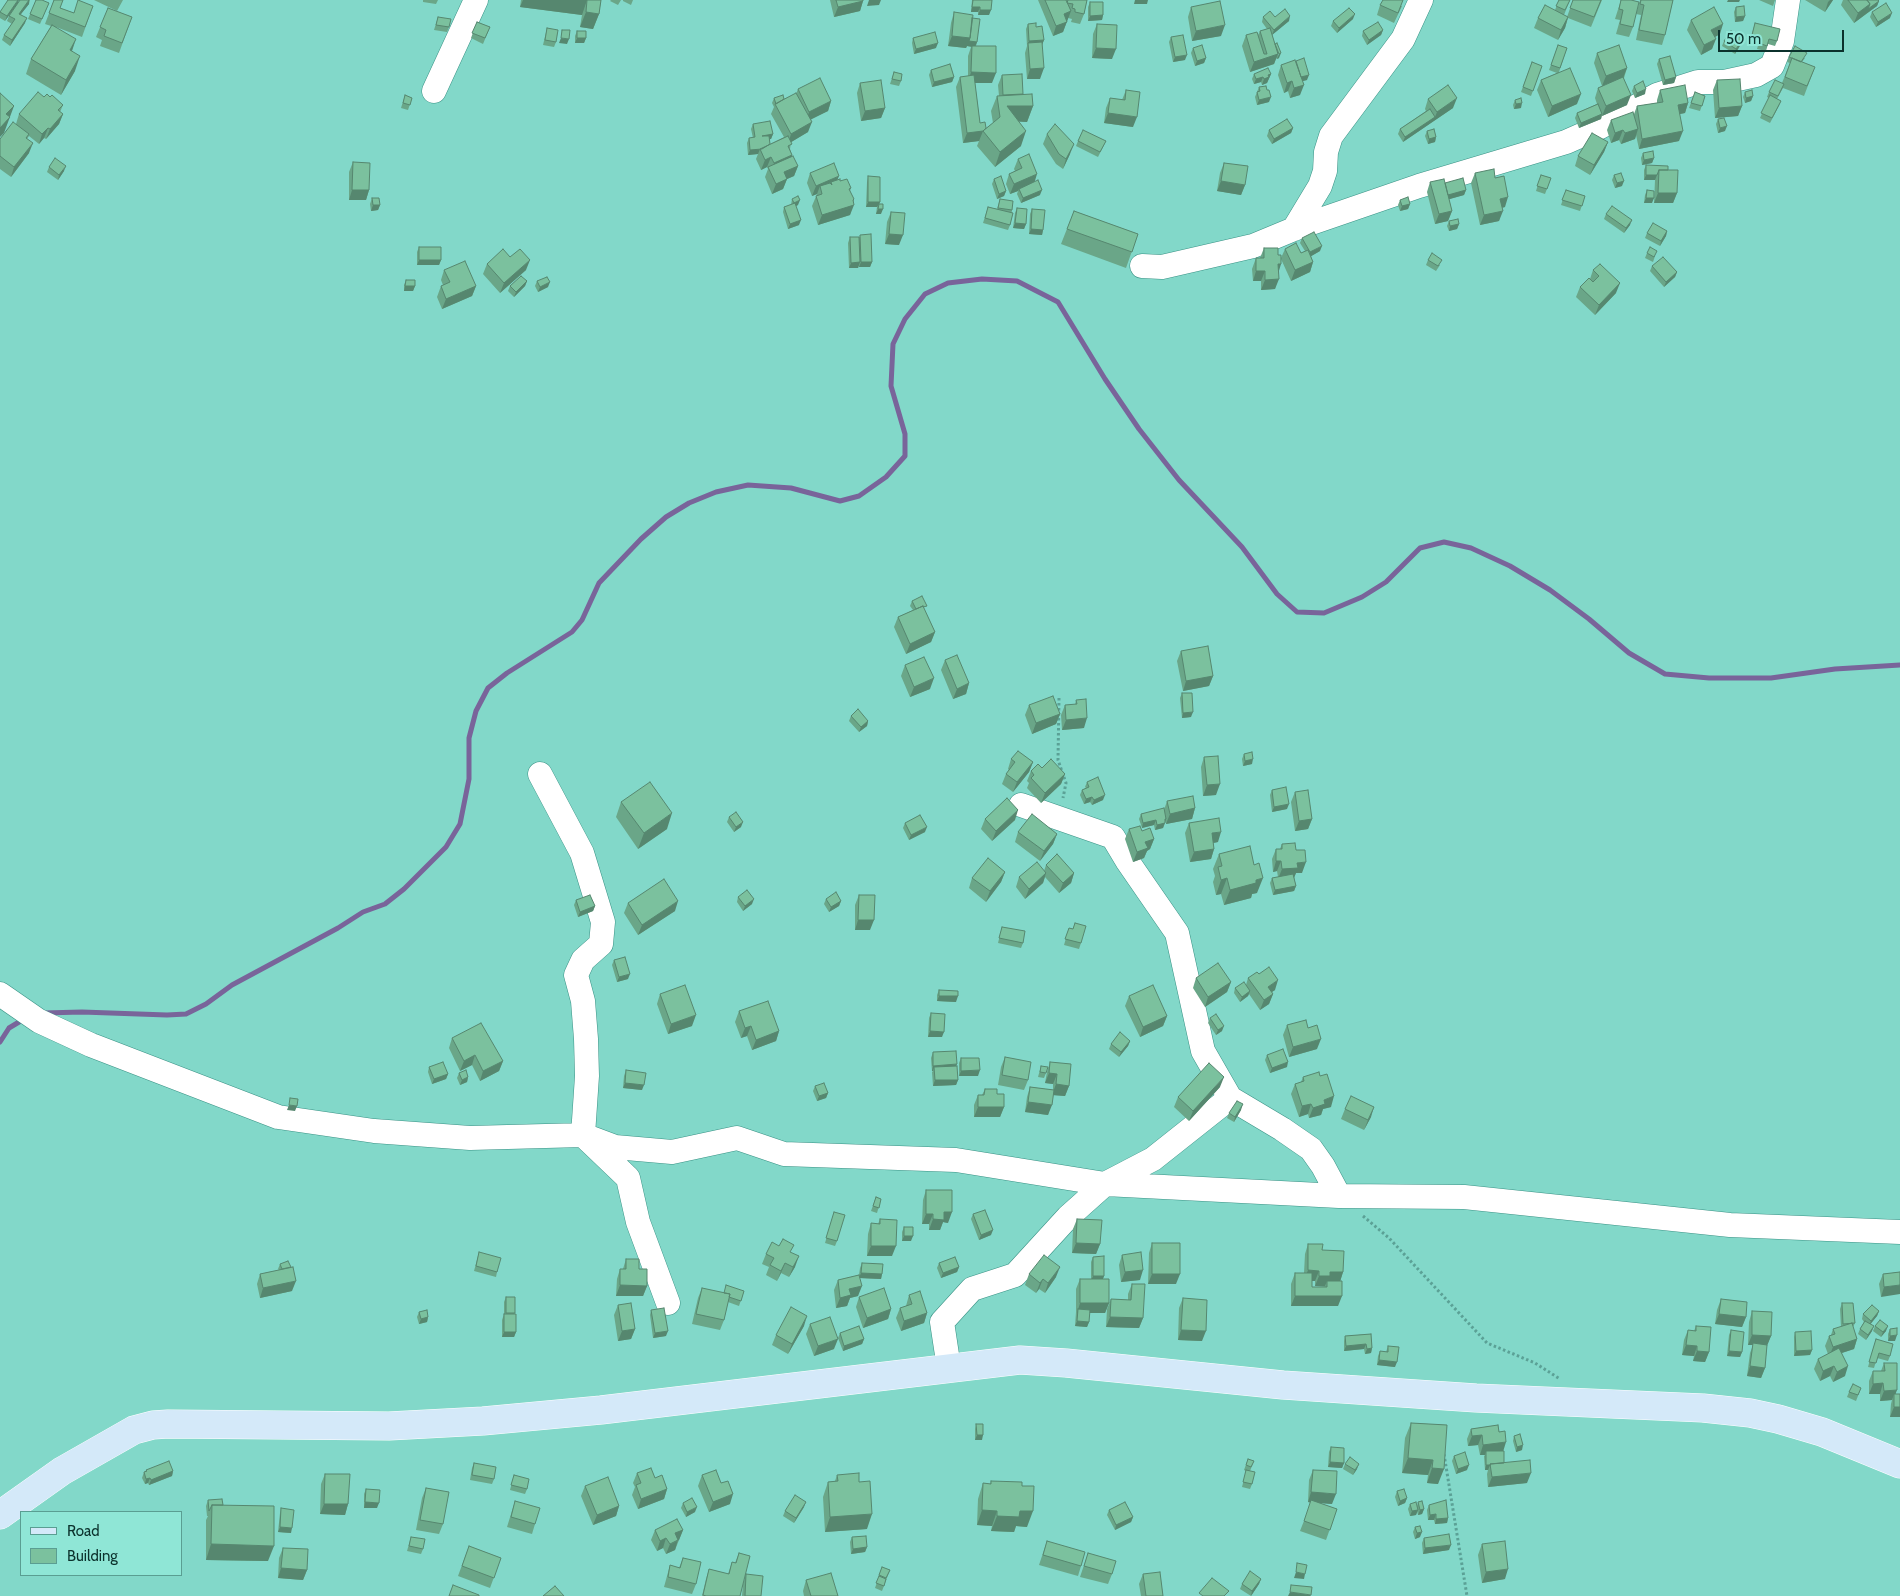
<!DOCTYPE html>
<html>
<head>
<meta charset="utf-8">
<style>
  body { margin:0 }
  #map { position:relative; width:1900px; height:1596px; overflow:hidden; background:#82d8c9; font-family:Cabin,sans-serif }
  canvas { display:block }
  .legend { position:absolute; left:20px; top:1511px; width:162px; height:65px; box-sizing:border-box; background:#8fe6d6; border:1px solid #5a9e92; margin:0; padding:6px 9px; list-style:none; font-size:15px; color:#0b312c }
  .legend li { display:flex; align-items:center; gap:10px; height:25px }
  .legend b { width:25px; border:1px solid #5a9e92 }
  .scale { position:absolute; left:1718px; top:30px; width:126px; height:22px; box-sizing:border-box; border:2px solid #0b312c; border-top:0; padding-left:6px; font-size:15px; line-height:18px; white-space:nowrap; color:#0b312c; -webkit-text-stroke:4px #8fe6d6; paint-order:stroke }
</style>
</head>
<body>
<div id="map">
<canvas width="1900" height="1596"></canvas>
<ul class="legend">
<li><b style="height:6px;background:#d4e9f9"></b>Road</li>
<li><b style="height:14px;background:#7bc19e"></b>Building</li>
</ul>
<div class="scale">50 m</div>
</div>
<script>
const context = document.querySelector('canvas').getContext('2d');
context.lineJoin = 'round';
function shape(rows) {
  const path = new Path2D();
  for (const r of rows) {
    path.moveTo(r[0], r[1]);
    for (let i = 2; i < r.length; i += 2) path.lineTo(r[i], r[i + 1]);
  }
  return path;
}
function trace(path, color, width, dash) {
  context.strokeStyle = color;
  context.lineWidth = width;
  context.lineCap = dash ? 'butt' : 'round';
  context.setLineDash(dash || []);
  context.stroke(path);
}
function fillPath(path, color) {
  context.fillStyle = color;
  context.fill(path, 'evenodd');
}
trace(shape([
  [44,1013,82,1012,167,1015,186,1014,206,1004,232,985,338,928,363,912,385,904,404,889,446,847,460,824,469,779,469,738,476,711,488,688,507,673,572,632,582,620,599,583,641,539,666,517,689,503,716,492,748,485,791,488,840,501,859,496,886,477,905,456,905,434,891,386,893,344,905,319,925,294,948,283,982,279,1017,281,1058,302,1105,379,1139,429,1179,480,1242,547,1277,594,1297,612,1324,613,1362,597,1386,582,1420,548,1444,542,1471,548,1510,566,1550,590,1589,619,1629,653,1665,674,1709,678,1771,678,1835,669,1900,665],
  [0,1042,9,1028,24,1019]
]), '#79649a', 5);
const minor = shape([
  [434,91,476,0],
  [1294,229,1320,186,1325,171,1326,152,1331,136,1403,39,1421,0],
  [1142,266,1162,267,1253,246,1294,229,1419,186,1566,142,1600,127,1657,95,1698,82,1724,82,1756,75,1772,66,1782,41,1788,0],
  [540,774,582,853,603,922,601,944,583,960,576,975,583,1001,586,1039,587,1076,583,1135,628,1178,638,1222,668,1303],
  [1021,805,1113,837,1128,862,1177,933,1203,1051,1230,1098,1282,1129,1311,1149,1323,1166,1339,1196],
  [0,994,39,1021,91,1045,278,1117,374,1131,470,1138,583,1135,615,1147,672,1152,737,1138,784,1154,956,1160,1105,1184,1339,1196,1464,1197,1730,1225,1900,1232],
  [949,1368,942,1322,972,1289,1015,1275,1068,1217,1105,1184,1153,1159,1230,1098]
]);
const major = shape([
  [0,1515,62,1471,134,1430,153,1425,168,1424,389,1426,483,1421,601,1410,1020,1360,1066,1363,1283,1385,1476,1398,1703,1408,1750,1413,1778,1419,1822,1432,1900,1464]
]);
trace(minor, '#399285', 25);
trace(major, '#fff', 29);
trace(shape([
  [1059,698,1058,760,1066,783,1063,798],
  [1363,1216,1389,1238,1487,1343,1535,1363,1560,1379],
  [1444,1454,1467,1596]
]), '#5ba196', 3, [2.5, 2.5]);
trace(minor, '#fff', 24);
trace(major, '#d4e9f9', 28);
fillPath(shape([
  [20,0,30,0,29,4,21,14,25,23,10,46,2,40,4,35,12,24,7,21,9,16],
  [36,0,49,3,40,24,28,19],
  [54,0,60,8,74,13,93,6,82,37,56,27,72,51,75,71,61,95,26,74,31,59,51,26,45,24],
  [94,0,123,0,117,11],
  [423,0,438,0,436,4,423,2],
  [521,0,601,0,599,14,593,29,580,27,582,15,520,7],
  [611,0,621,0,618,5,610,1],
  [623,0,633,0,631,5,623,1],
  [830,0,863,0,863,1,860,11,834,17],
  [972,0,992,0,989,15,978,15,978,12,971,12],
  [1038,0,1087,0,1084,14,1080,24,1071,22,1072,19,1068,18,1063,32,1053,36],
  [1559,0,1570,0,1564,15,1567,17,1573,0,1602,0,1591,27,1568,18,1565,28,1558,40,1534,28,1538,18,1555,10],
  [1621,0,1633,27,1629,37,1616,34,1620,20,1615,19],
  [1640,0,1673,0,1665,35,1662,45,1636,40,1641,15,1636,14],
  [1759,0,1775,0,1773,6],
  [1805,0,1833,0,1825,12],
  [1843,0,1878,0,1879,1,1877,6,1854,23,1841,5],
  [1090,2,1103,15,1102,20,1088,21,1088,7],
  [18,3,5,21,0,18,0,12],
  [1380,5,1402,6,1394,23,1377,15],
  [1191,7,1221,36,1192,41,1188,17],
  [1736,7,1745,16,1743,21,1735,22,1734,12],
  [108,8,132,17,119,53,100,46,102,40,96,37],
  [954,12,972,18,977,42,976,46,992,83,975,83,980,123,986,128,993,123,991,111,997,96,999,96,998,85,1002,75,1023,94,1033,106,1027,122,1019,121,1021,146,995,167,977,146,979,141,963,143,956,87,960,77,968,76,968,56,971,47,967,46,966,48,948,46,951,23],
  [1872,12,1890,18,1876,27,1870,17],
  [438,17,449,27,447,32,434,30],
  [1263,17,1275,17,1289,21,1272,35,1275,44,1277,43,1279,58,1277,59,1276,58,1274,64,1250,72,1242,46,1246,35,1258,35,1260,31,1267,29,1262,22],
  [1353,19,1337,33,1331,26,1333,21],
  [1691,20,1720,34,1715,37,1712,49,1701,55,1687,30],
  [477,22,490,27,483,44,471,38],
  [1755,23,1777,41,1775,46,1768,44,1766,51,1757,49,1759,42,1750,40],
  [1028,24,1036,27,1044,40,1042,45,1040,79,1027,79,1025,53,1027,46,1026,29],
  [1097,24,1112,59,1092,58,1093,34],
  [547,28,556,42,554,47,543,45],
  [1383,30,1381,35,1367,45,1362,36,1363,31],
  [577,31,586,38,584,43,575,43,575,36],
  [1171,37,1185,60,1173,62,1169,42],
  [913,38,936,48,914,54,912,43],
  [1743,39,1741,44,1735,54,1722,46,1724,41],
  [1558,45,1567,48,1559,72,1577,104,1548,117,1537,90,1541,80,1557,73,1549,70],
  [1193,48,1206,58,1204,63,1195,66,1191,53],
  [1597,53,1627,68,1624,78,1627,105,1602,116,1602,115,1601,119,1579,128,1575,118,1577,113,1597,104,1595,98,1598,88,1609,83,1602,86,1594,63],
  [1789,57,1805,58,1802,62,1815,67,1804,96,1783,88,1777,99,1781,101,1779,106,1770,123,1760,118,1769,98,1767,97,1769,92,1782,83,1790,63,1787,62],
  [1659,59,1676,77,1674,83,1663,85,1657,64],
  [1296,61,1307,80,1302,81,1300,95,1290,98,1288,91,1284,93,1278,75,1281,65,1296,62],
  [1532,62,1542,66,1531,96,1521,92],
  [931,70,954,77,952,82,932,87,929,75],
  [894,72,901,81,899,86,890,84],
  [1254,74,1271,74,1267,83,1262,85,1261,82,1254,84,1252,79],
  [1717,80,1742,106,1738,116,1715,118,1713,90],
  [860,83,885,108,881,118,861,121,857,93],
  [1634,86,1645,94,1635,98,1632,91],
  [1259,87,1269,102,1257,105,1255,97],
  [798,89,831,101,828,111,810,119,808,132,791,142,790,149,792,155,792,157,798,166,794,176,787,179,783,189,772,194,765,177,768,169,767,167,761,170,756,159,758,154,748,155,747,143,749,138,753,138,751,129,753,124,773,134,771,139,770,139,770,144,784,137,771,114,774,107,772,103,774,98,784,99,796,94],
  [1126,90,1133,127,1104,123,1106,108,1110,98,1122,100],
  [1660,90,1688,103,1685,113,1680,114,1679,141,1639,149,1636,135,1635,139,1621,144,1619,140,1611,143,1607,130,1611,120,1634,114,1637,106,1657,103,1657,100],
  [1695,92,1705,96,1700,111,1689,108],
  [1745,92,1753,96,1751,101,1745,103,1743,97],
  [405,95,412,98,408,110,401,108],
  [44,97,50,97,63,105,60,112,63,114,59,124,46,139,44,138,39,144,29,136,27,139,29,153,11,177,0,169,0,139,16,124,19,114],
  [1428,99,1453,108,1403,142,1398,134,1400,129,1426,111,1425,109],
  [1515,100,1521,108,1514,109,1513,105],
  [1718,119,1725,131,1718,133,1716,124],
  [1293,128,1291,133,1272,144,1267,136,1269,130],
  [1427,131,1436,137,1435,142,1428,144,1425,136],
  [1047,134,1070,154,1063,169,1056,164,1043,144],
  [1078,141,1106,141,1098,157,1076,146],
  [1608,142,1604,152,1590,175,1575,166,1578,156],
  [1643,153,1654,158,1652,163,1642,165,1641,158],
  [1018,159,1035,182,1040,195,1021,203,1017,194,1018,191,1010,194,1006,184,1009,174,1015,171,1014,169],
  [353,162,369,190,366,200,349,200,349,172],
  [1224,163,1245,185,1241,195,1217,191,1220,173],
  [1646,165,1668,170,1677,193,1673,203,1654,203,1655,180,1644,180,1644,170],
  [49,167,64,171,58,180,47,172],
  [810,173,838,180,851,188,850,191,853,202,850,215,818,225,812,206,817,194,812,196,807,183],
  [1475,173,1495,178,1505,207,1502,208,1499,221,1480,225,1471,183],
  [1541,175,1551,178,1545,194,1536,191],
  [1614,175,1622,186,1615,188,1612,180],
  [868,176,879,204,881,214,876,214,877,207,866,207,867,182],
  [994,179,1006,191,1004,196,997,199,992,184],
  [1430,182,1445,183,1466,190,1464,195,1449,199,1452,211,1448,221,1435,224,1427,192],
  [1566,190,1585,196,1580,211,1561,205],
  [1647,190,1652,203,1644,203,1645,195],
  [372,198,380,205,378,210,371,211,370,204],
  [792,199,798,205,796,206,799,225,788,229,783,212,784,207,791,205],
  [1000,199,1012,210,1010,225,1008,230,983,223,988,207,997,209],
  [1400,200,1410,204,1408,209,1400,211,1398,205],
  [1017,208,1026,224,1024,229,1013,228,1015,213],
  [1032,209,1043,230,1042,235,1029,234,1030,214],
  [1074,211,1138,234,1126,268,1061,244],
  [891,212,899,245,885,244,887,222],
  [1606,214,1630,225,1624,233,1604,219],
  [1449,221,1459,224,1457,229,1449,231,1447,226],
  [1667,231,1666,236,1660,246,1645,238,1647,233],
  [860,235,872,262,870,267,859,267,859,265,858,268,849,268,848,243,850,237,859,238],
  [1302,238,1320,251,1311,256,1313,262,1310,272,1291,281,1281,259,1275,289,1261,290,1261,281,1253,281,1252,269,1256,258,1260,258,1264,248,1278,255,1281,258,1285,249,1301,253,1305,251,1300,243],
  [419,247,441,260,439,265,417,265,417,252],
  [1647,253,1655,256,1653,262,1645,258],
  [510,257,526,270,500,293,483,274,487,264],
  [1428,260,1440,265,1436,271,1426,265],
  [1652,266,1677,272,1675,277,1664,287,1650,271],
  [444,270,476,286,472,296,442,309,437,297,441,286,443,285,441,280],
  [1593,270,1616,293,1595,315,1576,297,1580,287,1590,279],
  [406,280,415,286,413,291,404,291,404,285],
  [527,281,525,286,514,297,508,291,510,286],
  [537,281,548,287,538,292,535,286],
  [912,601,925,611,935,632,931,642,906,654,894,627,898,617,913,610,910,606],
  [1181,651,1213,676,1209,686,1183,691,1177,661],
  [945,660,969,683,966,694,953,699,941,670],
  [905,665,930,689,910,697,901,676],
  [1182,693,1191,717,1182,718,1180,698],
  [1076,700,1084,728,1062,730,1061,715,1065,705,1075,705],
  [1029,705,1060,714,1056,724,1032,734,1025,715],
  [851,716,868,721,867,726,859,732,849,721],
  [1244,754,1252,764,1243,766,1242,759],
  [1204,757,1216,795,1203,796,1201,767],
  [1011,759,1033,762,1029,772,1013,792,1002,784,1006,774,1009,770,1008,769],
  [1042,768,1065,774,1061,784,1041,803,1027,788,1029,783,1027,781,1031,771],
  [1087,782,1103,800,1092,805,1090,802,1084,804,1080,795,1082,790,1086,788,1085,787],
  [1272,790,1287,809,1272,812,1270,795],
  [1295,792,1312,819,1308,829,1295,831,1291,802],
  [1167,801,1195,808,1192,819,1166,824,1166,821,1163,828,1155,830,1154,825,1142,828,1139,819,1141,814,1164,810],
  [621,802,667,829,638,849,616,817],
  [729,817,741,827,734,832,727,822],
  [985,819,1015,820,992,841,981,829],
  [905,823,925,832,909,840,903,828],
  [1189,823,1218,842,1213,843,1214,849,1211,859,1190,862,1185,833],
  [1129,829,1142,831,1154,839,1150,849,1147,851,1144,858,1133,862,1125,839],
  [1018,832,1057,834,1053,844,1040,861,1015,842],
  [1282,844,1296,850,1302,873,1296,873,1294,877,1296,886,1294,891,1273,895,1270,883,1272,878,1278,877,1277,871,1273,872,1272,859,1276,849,1280,849],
  [1219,854,1257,893,1252,894,1251,898,1224,905,1221,894,1216,895,1213,882,1215,876,1213,869],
  [1046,865,1074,873,1071,883,1059,893,1045,877,1043,883,1025,899,1016,887,1019,877,1044,871],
  [1005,872,1001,882,986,902,969,888,972,878],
  [859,895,870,930,855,930,855,905],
  [738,897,752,904,743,911,737,902],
  [826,899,841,901,839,906,829,912,824,904],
  [576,900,595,906,593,911,578,917,574,905],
  [628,903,675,911,638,935,624,913],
  [1075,923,1081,943,1079,949,1064,945,1069,928,1073,929],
  [1002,927,1023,943,1021,948,998,943],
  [614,960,628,979,617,982,612,965],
  [1259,974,1275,990,1272,992,1273,994,1269,1004,1260,1010,1249,994,1248,996,1240,1002,1234,993,1235,988,1246,985,1248,978],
  [1196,978,1231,982,1227,992,1205,1007,1193,988],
  [939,990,956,1002,937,1001,937,995],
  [660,994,692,1026,668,1034,657,1004],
  [1129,996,1167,1016,1163,1026,1140,1037,1125,1006],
  [739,1011,779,1031,776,1041,752,1050,747,1036,741,1038,735,1022],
  [931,1013,942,1037,928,1037,929,1018],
  [1210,1018,1222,1031,1216,1035,1208,1023],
  [1287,1025,1317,1049,1289,1057,1283,1035],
  [452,1038,503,1061,499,1071,480,1081,472,1065,460,1071,449,1048],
  [1130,1041,1128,1046,1119,1057,1109,1049,1111,1044],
  [933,1052,956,1066,958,1080,956,1085,933,1086,932,1072,933,1071,932,1071,931,1058],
  [1267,1055,1287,1067,1270,1073,1265,1060],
  [1005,1057,1028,1080,1024,1090,998,1085,1001,1067],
  [961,1058,978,1076,959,1076,959,1063],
  [1050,1062,1069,1086,1065,1096,1053,1095,1048,1115,1025,1112,1027,1097,1030,1087,1053,1090,1053,1084,1045,1083,1047,1072],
  [1041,1066,1046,1073,1044,1078,1038,1077],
  [429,1067,448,1074,446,1079,432,1084,428,1072],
  [626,1070,642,1090,623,1088,624,1076],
  [459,1073,468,1077,467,1082,460,1085,457,1078],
  [1303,1077,1331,1107,1323,1109,1321,1115,1309,1118,1308,1114,1299,1117,1291,1094,1295,1084,1301,1082],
  [815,1086,828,1093,826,1098,817,1101,813,1091],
  [1220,1087,1189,1121,1174,1107,1178,1097],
  [985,1089,997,1094,1004,1107,1000,1117,974,1117,974,1105,978,1095,982,1095],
  [1345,1109,1371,1117,1364,1130,1341,1119],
  [1241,1110,1234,1122,1227,1118,1229,1113],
  [926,1190,948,1223,943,1222,940,1230,929,1230,929,1224,922,1224,923,1200],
  [876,1197,881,1199,877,1213,871,1211],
  [834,1212,837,1241,835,1246,825,1243],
  [973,1214,991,1235,979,1240,971,1219],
  [880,1219,892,1256,867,1256,868,1234,871,1223,878,1224],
  [1077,1219,1100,1244,1096,1254,1072,1253,1073,1229],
  [904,1227,911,1241,902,1241,902,1232],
  [1152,1243,1176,1284,1148,1284,1149,1253],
  [1308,1244,1322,1250,1343,1272,1340,1281,1338,1306,1291,1306,1291,1284,1295,1273,1304,1273,1305,1254],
  [1312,1281,1315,1281,1315,1286,1325,1287,1312,1287],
  [479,1252,497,1272,496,1277,474,1271],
  [791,1253,795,1267,789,1277,781,1273,777,1281,766,1275,769,1267,762,1264,766,1254],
  [1122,1255,1140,1280,1121,1282,1119,1265],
  [1093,1257,1104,1276,1103,1279,1109,1303,1105,1313,1089,1313,1089,1322,1087,1327,1075,1326,1076,1312,1076,1289,1080,1279,1091,1279,1091,1262],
  [626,1259,639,1269,647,1286,643,1296,616,1296,617,1279,620,1269,623,1269],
  [862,1263,882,1274,881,1279,860,1278,858,1296,850,1298,847,1306,836,1308,834,1290,838,1280,859,1275,860,1268],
  [939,1263,959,1267,957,1272,941,1278,937,1268],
  [280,1264,292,1291,260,1298,257,1284,260,1274,279,1270,278,1269],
  [1900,1272,1881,1297,1879,1284,1883,1274],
  [1029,1274,1056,1277,1045,1293,1039,1289,1036,1293,1025,1285],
  [1132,1284,1143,1318,1139,1328,1106,1327,1107,1309,1111,1299,1128,1300,1128,1294],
  [702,1288,724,1293,744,1291,739,1306,728,1302,724,1320,720,1330,692,1324,698,1298],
  [909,1295,927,1313,924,1323,901,1331,896,1318,900,1308,906,1306],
  [506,1297,515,1314,516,1332,514,1337,502,1337,502,1320,504,1314,504,1302],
  [859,1297,891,1309,888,1319,863,1328,856,1307],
  [1183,1298,1202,1341,1178,1340,1179,1308],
  [1721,1299,1746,1317,1742,1327,1715,1324,1717,1310],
  [1842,1303,1855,1323,1853,1327,1857,1339,1854,1349,1842,1353,1845,1376,1833,1382,1830,1376,1820,1381,1814,1369,1818,1359,1828,1354,1825,1346,1829,1336,1831,1335,1833,1329,1841,1327,1840,1309],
  [618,1305,635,1329,631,1339,618,1341,614,1315],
  [651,1310,666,1336,653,1338,650,1315],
  [1752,1311,1771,1336,1767,1345,1765,1368,1761,1378,1747,1376,1750,1353,1753,1345,1748,1345,1749,1322],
  [1879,1311,1877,1316,1870,1324,1872,1331,1866,1340,1858,1334,1860,1329,1864,1322,1862,1319,1863,1314],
  [419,1312,428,1317,427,1322,419,1324,417,1317],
  [810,1324,834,1349,814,1356,806,1334],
  [804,1326,788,1354,772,1345,776,1335],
  [1696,1326,1709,1352,1705,1362,1693,1361,1694,1356,1682,1355,1684,1340,1688,1330,1694,1331],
  [1875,1326,1886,1331,1881,1337,1873,1331],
  [1890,1329,1895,1341,1888,1341,1888,1334],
  [1731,1330,1742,1352,1740,1357,1727,1356,1729,1335],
  [1795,1332,1812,1350,1810,1355,1794,1356,1794,1337],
  [840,1333,864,1339,862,1344,843,1351,838,1338],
  [1371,1334,1372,1348,1371,1353,1365,1354,1364,1349,1344,1351,1344,1341,1345,1336],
  [1876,1339,1890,1356,1888,1361,1877,1358,1874,1368,1868,1367],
  [1388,1346,1395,1367,1377,1365,1378,1356,1380,1351,1386,1352],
  [1884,1363,1896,1394,1900,1394,1900,1417,1890,1417,1891,1404,1892,1400,1880,1401,1880,1394,1869,1394,1869,1381,1873,1371,1881,1371],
  [1861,1388,1856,1401,1847,1397,1849,1392],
  [1411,1423,1447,1425,1438,1484,1427,1483,1428,1475,1402,1473,1405,1438],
  [976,1424,982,1440,975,1440,975,1429],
  [1498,1425,1503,1451,1504,1463,1527,1483,1488,1487,1487,1474,1488,1470,1485,1470,1484,1456,1485,1455,1480,1455,1478,1445,1468,1446,1467,1439,1471,1429],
  [1514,1436,1522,1450,1516,1452,1513,1441],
  [1331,1447,1344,1463,1342,1468,1328,1467,1329,1452],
  [1454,1456,1467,1470,1456,1474,1452,1461],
  [1248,1459,1254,1461,1250,1471,1252,1484,1250,1489,1242,1487,1246,1471,1244,1470],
  [474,1463,494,1479,492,1484,470,1480,472,1468],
  [1345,1464,1357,1469,1353,1475,1343,1469],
  [146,1470,173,1471,172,1476,149,1485,148,1483,145,1484,142,1478,144,1472,145,1472],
  [1313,1470,1332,1504,1319,1503,1337,1509,1326,1540,1300,1531,1311,1503,1308,1502,1309,1480],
  [637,1473,655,1478,667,1489,664,1499,638,1509,632,1495,635,1487,633,1483],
  [325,1474,348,1504,345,1515,320,1514,321,1484],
  [514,1475,527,1489,525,1494,510,1490],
  [702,1475,730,1504,709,1512,698,1486],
  [837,1475,859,1482,867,1529,825,1532,823,1497,828,1482,835,1481],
  [991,1481,1022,1486,1027,1527,1016,1526,1014,1532,991,1531,992,1526,977,1525,978,1499,983,1483,990,1484],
  [585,1486,619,1506,616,1516,593,1525,581,1496],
  [426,1488,443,1524,439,1534,416,1530,422,1498],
  [366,1489,377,1508,364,1508,364,1494],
  [1397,1491,1407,1498,1405,1503,1398,1506,1395,1497],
  [208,1500,223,1505,268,1561,206,1560,206,1520,208,1516,207,1516,206,1506],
  [515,1501,535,1524,532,1534,507,1527],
  [1418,1502,1424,1509,1422,1514,1418,1515,1417,1511,1416,1515,1410,1516,1408,1509,1410,1504,1417,1506],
  [683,1503,695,1512,686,1517,681,1508],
  [1429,1505,1448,1518,1447,1523,1435,1524,1434,1520,1428,1520,1427,1510],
  [804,1507,794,1523,783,1516,785,1511],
  [281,1508,291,1533,278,1532,280,1513],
  [1109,1510,1133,1517,1131,1522,1115,1530,1107,1515],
  [1415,1527,1420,1537,1415,1539,1413,1532],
  [655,1530,683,1530,675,1550,666,1554,663,1548,657,1551,651,1540],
  [411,1537,423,1549,421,1554,407,1551],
  [852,1537,867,1547,865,1552,851,1554,850,1542],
  [1424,1538,1449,1550,1423,1554,1422,1543],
  [1047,1541,1081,1566,1078,1576,1039,1565],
  [1482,1544,1505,1579,1482,1583,1478,1555],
  [469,1546,501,1558,490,1588,458,1576],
  [283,1548,307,1570,303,1580,278,1578,279,1558],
  [739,1553,740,1596,702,1596,706,1579,709,1569,728,1574,732,1562,735,1563],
  [1088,1553,1112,1574,1108,1584,1080,1577],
  [683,1558,696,1584,692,1594,664,1587,670,1565,679,1568],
  [882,1567,890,1570,882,1591,875,1588],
  [746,1574,761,1596,742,1596,743,1584],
  [1143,1574,1163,1596,1141,1596,1139,1584],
  [1261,1579,1259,1584,1251,1596,1240,1589,1242,1584],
  [806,1580,838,1596,804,1596,803,1591]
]), '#6aa688');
fillPath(shape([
  [18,0,19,0,18,3,5,21,7,16],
  [29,0,29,4,17,19,19,14],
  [523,0,587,0,582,15,520,7],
  [869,0,881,0,879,5,867,6],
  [1135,0,1148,0,1147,4,1134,4],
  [1728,0,1740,0,1739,2,1727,2],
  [1830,0,1833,0,1825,12,1828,2],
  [863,1,860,11,834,17,838,7],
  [1879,1,1877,6,1866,14,1868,9],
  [1870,4,1866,14,1854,23,1858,13],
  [972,7,980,7,978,12,971,12],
  [980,10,991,10,989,15,978,15],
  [1071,11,1063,32,1053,36,1056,26,1064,14],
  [586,12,599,14,593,29,580,27],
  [1892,13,1890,18,1876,27,1878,22],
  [1355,14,1353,19,1337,33,1339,28],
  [1103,15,1102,20,1088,21,1090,16],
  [1290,16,1289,21,1272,35,1274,30],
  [1745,16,1743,21,1735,22,1736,17],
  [1568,17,1565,28,1558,40,1561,30],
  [27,18,25,23,10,46,12,40],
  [1723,24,1720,34,1708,41,1711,30],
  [1225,25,1221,36,1192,41,1196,31],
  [1383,30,1381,35,1367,45,1369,40],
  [952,36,970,38,977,42,975,47,967,46,966,48,948,46],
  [561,38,569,39,567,44,559,43],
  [577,38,586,38,584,43,575,43],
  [76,39,71,54,70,50],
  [1716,39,1712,49,1701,55,1704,45],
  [1743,39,1741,44,1735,54,1736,49],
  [1044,40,1042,45,1028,43,1029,41],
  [938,43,936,48,914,54,916,49],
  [1096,48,1116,49,1112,59,1092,58],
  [1281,53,1279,58,1277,59,1279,54],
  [1278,54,1274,64,1250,72,1254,62],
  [1187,55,1185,60,1173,62,1175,57],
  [80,56,75,71,61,95,66,80],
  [1206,58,1204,63,1195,66,1197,61],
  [1044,68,1040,79,1027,79,1030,69],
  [1627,68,1623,78,1602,86,1606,76],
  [971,72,996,73,992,83,968,83],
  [1271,74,1267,83,1262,85,1264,79,1268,75],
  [1309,75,1307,80,1299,82,1301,77],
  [954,77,952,82,932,87,934,82],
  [1263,77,1261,82,1254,84,1256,79],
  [1676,77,1674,83,1663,85,1665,80],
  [1292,81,1288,91,1284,93,1287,83],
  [1304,85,1300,95,1290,98,1294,88],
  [1646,89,1645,94,1635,98,1637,93],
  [1581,94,1577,104,1548,117,1552,106],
  [1631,95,1627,105,1602,116,1606,106],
  [1753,96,1751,101,1745,103,1746,98],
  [1003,97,1033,106,1027,122,1002,121],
  [1271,97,1269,102,1257,105,1259,100],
  [1457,98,1453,108,1403,142,1405,137,1435,117,1437,112],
  [831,101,828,111,806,122,809,112],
  [1522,103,1521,108,1514,109,1516,104],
  [1688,103,1685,113,1674,115,1678,105],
  [14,106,4,133,0,137,0,128,6,114],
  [1742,106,1738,116,1715,118,1719,108],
  [885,108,881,118,861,121,865,111],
  [1108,113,1137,117,1133,127,1104,123],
  [63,114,59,124,46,139,50,129],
  [1602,114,1601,119,1579,128,1581,123],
  [812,122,808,132,788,144,791,134],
  [1727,126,1725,131,1718,133,1720,128],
  [48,128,44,138,39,144,42,134],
  [1293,128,1291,133,1272,144,1274,139],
  [1638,129,1635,139,1621,144,1625,133],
  [1623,130,1619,140,1611,143,1615,133],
  [983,131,979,141,963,143,967,133],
  [1026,131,1021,146,995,167,1000,152],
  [1683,131,1679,141,1639,149,1642,139],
  [773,134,771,139,760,141,762,136],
  [1436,137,1435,142,1428,144,1429,139],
  [1608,142,1604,152,1590,175,1594,165],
  [33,143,29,153,11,177,14,167],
  [1074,144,1070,154,1063,169,1066,159],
  [771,148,760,149,758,154,748,155,750,150],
  [792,155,789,165,771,174,774,163],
  [771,157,767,167,761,170,765,160],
  [1654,158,1652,163,1642,165,1644,160],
  [66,166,64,171,58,180,59,175],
  [798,166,794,176,787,179,783,189,772,194,776,184,784,172],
  [1037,174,1034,184,1019,189,1018,191,1010,194,1014,184],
  [1646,175,1657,175,1655,180,1644,180],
  [839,176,835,186,831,182,828,189,820,186,817,194,812,196,816,186],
  [1221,181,1245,185,1241,195,1217,191],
  [1624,181,1622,186,1615,188,1617,183],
  [352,190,369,190,366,200,349,200],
  [1042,190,1040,195,1021,203,1023,198],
  [1466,190,1464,195,1443,201,1445,195],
  [1006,191,1004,196,997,199,999,194],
  [1658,193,1677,193,1673,203,1654,203],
  [1508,197,1505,207,1496,209,1500,199],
  [1646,198,1654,198,1652,203,1644,203],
  [854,199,852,206,854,205,850,215,818,225,822,215],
  [800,200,798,205,792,208,794,203],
  [868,202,880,202,878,207,879,204,877,207,866,207],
  [1410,204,1408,209,1400,211,1402,206],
  [373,205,380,205,378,210,371,211],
  [878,209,883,209,881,214,876,214],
  [1452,211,1448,221,1435,224,1439,214],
  [1503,211,1499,221,1480,225,1484,215],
  [801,220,799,225,788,229,790,224],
  [1632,220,1630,225,1624,233,1626,228],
  [1015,223,1026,224,1024,229,1013,228],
  [1459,224,1457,229,1449,231,1450,226],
  [1031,229,1043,230,1042,235,1029,234],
  [1667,231,1666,236,1660,246,1661,241],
  [889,234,903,235,899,245,885,244],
  [1322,246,1320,251,1308,258,1310,252],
  [419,260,441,260,439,265,417,265],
  [530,260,526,270,500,293,504,283],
  [860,262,858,268,849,268,851,263],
  [861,262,872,262,870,267,859,267],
  [1313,262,1310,272,1291,281,1295,270],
  [1278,264,1281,264,1278,274],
  [1256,271,1265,271,1261,281,1253,281],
  [1677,272,1675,277,1664,287,1666,282],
  [1279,279,1275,289,1261,290,1265,280],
  [527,281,525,286,514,297,516,292],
  [550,282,548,287,538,292,540,287],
  [1620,283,1616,293,1595,315,1599,305],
  [405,286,415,286,413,291,404,291],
  [476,286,472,296,442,309,446,299],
  [935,632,931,642,906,654,910,644],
  [1213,676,1209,686,1183,691,1186,681],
  [934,678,930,689,910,697,914,687],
  [969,683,966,694,953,699,957,689],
  [1193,712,1191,717,1182,718,1183,713],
  [1060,714,1056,724,1032,734,1036,723],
  [1087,718,1084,728,1062,730,1066,720],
  [868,721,867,726,859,732,861,727],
  [1253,759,1252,764,1243,766,1245,761],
  [1033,762,1029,772,1013,792,1017,782],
  [1065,774,1061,784,1041,803,1045,793],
  [1220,784,1216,795,1203,796,1207,785],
  [1105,795,1103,800,1092,805,1094,800],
  [1092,797,1090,802,1084,804,1086,799],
  [1289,804,1287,809,1272,812,1274,807],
  [1195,808,1192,819,1166,824,1170,814],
  [1018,810,1015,820,992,841,996,831],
  [672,813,667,829,638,849,644,833],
  [1165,819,1166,819,1163,828,1155,830,1157,825],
  [1312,819,1308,829,1295,831,1299,821],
  [1156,820,1154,825,1142,828,1143,823],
  [743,822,741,827,734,832,736,827],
  [927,827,925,832,909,840,911,835],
  [1221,832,1218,842,1208,844,1212,833],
  [1057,834,1053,844,1040,861,1044,851],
  [1154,839,1150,849,1147,851,1144,858,1133,862,1137,852,1145,842],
  [1214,849,1211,859,1190,862,1194,852],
  [1276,861,1281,861,1277,871,1273,872],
  [1306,862,1302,873,1296,873,1294,878,1278,879,1282,869,1297,863],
  [1005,872,1001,882,986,902,990,891],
  [1046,873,1043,883,1025,899,1029,889],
  [1074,873,1071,883,1059,893,1063,883],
  [1227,878,1221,894,1216,895,1221,880],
  [1263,878,1257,893,1252,894,1251,898,1224,905,1230,890,1256,880],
  [1296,886,1294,891,1273,895,1275,890],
  [754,899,752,904,743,911,745,906],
  [678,901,675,911,638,935,642,925],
  [841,901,839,906,829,912,831,907],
  [595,906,593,911,578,917,580,912],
  [858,920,874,920,870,930,855,930],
  [630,974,628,979,617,982,619,977],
  [1278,980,1275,990,1264,997,1268,987],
  [1231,982,1227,992,1205,1007,1208,997],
  [1250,991,1248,996,1240,1002,1242,997],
  [1273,994,1269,1004,1260,1010,1264,1000],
  [939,996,958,996,956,1002,937,1001],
  [696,1015,692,1026,668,1034,671,1024],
  [1167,1016,1163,1026,1140,1037,1143,1027],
  [751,1026,747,1036,741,1038,745,1028],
  [1224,1026,1222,1031,1216,1035,1218,1030],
  [779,1031,776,1041,752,1050,756,1040],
  [930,1031,944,1032,942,1037,928,1037],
  [1321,1039,1317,1049,1289,1057,1293,1047],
  [1130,1041,1128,1046,1119,1057,1121,1052],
  [475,1055,472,1065,460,1071,464,1061],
  [503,1061,499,1071,480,1081,483,1071],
  [1288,1062,1287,1067,1270,1073,1272,1068],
  [957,1064,955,1069,934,1067,933,1071,932,1071,933,1066],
  [980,1070,978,1076,959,1076,961,1071],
  [1049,1073,1057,1074,1053,1084,1045,1083],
  [448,1074,446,1079,432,1084,434,1079],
  [468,1077,467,1082,460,1085,462,1080],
  [1224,1077,1220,1087,1189,1121,1193,1111],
  [935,1080,958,1080,956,1085,933,1086],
  [625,1083,644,1085,642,1090,623,1088],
  [1056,1084,1069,1086,1065,1096,1052,1095],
  [828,1093,826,1098,817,1101,819,1096],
  [1334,1096,1331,1107,1323,1109,1321,1115,1309,1118,1313,1108,1324,1100],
  [1028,1102,1052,1105,1048,1115,1025,1112],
  [1243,1104,1241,1110,1234,1122,1235,1117],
  [1311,1104,1308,1114,1299,1117,1302,1106],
  [289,1105,297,1106,295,1111,287,1110],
  [978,1107,1004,1107,1000,1117,974,1117],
  [1374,1107,1371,1117,1364,1130,1368,1120],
  [944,1212,952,1212,948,1223,943,1222,940,1230,929,1230,933,1219],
  [926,1214,933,1214,929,1224,922,1224],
  [993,1230,991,1235,979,1240,981,1235],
  [904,1236,913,1236,911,1241,902,1241],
  [1076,1243,1100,1244,1096,1254,1072,1253],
  [871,1246,896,1246,892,1256,867,1256],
  [799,1256,795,1267,789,1277,793,1267],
  [785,1263,781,1273,777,1281,781,1271],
  [959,1267,957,1272,941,1278,943,1273],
  [1060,1267,1056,1277,1045,1293,1048,1283],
  [1143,1270,1140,1280,1121,1282,1125,1272],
  [1308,1270,1319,1271,1315,1281,1304,1281],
  [1330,1272,1343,1272,1340,1282,1327,1281,1325,1286,1315,1286,1319,1276],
  [861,1273,882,1274,881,1279,859,1278],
  [1152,1274,1180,1274,1176,1284,1148,1284],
  [1093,1276,1104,1276,1102,1281,1091,1281],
  [1043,1279,1039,1289,1036,1293,1040,1283],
  [296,1281,292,1291,260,1298,263,1288],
  [620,1285,647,1286,643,1296,616,1296],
  [1900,1285,1900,1294,1881,1297,1884,1287],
  [862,1286,858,1296,850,1298,847,1306,836,1308,840,1298,849,1289],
  [1295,1296,1342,1296,1338,1306,1291,1306],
  [1080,1303,1109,1303,1105,1313,1077,1313,1078,1310],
  [891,1309,888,1319,863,1328,867,1318],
  [1879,1311,1877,1316,1869,1326,1871,1321],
  [927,1313,924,1323,901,1331,904,1321],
  [1719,1314,1746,1317,1742,1327,1715,1324],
  [807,1316,804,1326,788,1354,792,1344],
  [428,1317,427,1322,419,1324,421,1319],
  [1110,1317,1143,1318,1139,1328,1106,1327],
  [1077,1321,1089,1322,1087,1327,1075,1326],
  [1874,1326,1872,1331,1866,1340,1868,1335],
  [1888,1326,1886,1331,1881,1337,1883,1332],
  [635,1329,631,1339,618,1341,622,1331],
  [1181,1330,1206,1331,1202,1341,1178,1340],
  [668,1331,666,1336,653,1338,655,1333],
  [504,1332,516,1332,514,1337,502,1337],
  [1752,1335,1771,1336,1767,1346,1753,1343,1753,1345,1748,1345],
  [1897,1335,1895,1341,1888,1341,1890,1336],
  [838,1339,834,1349,814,1356,818,1346],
  [864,1339,862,1344,843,1351,844,1346],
  [1857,1339,1854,1349,1829,1357,1833,1347],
  [1366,1344,1364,1349,1344,1351,1346,1346],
  [1686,1345,1697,1346,1694,1356,1682,1355],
  [1372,1348,1371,1353,1365,1354,1367,1349],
  [1812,1350,1810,1355,1794,1356,1796,1351],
  [1697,1351,1709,1352,1705,1362,1693,1361],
  [1729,1351,1742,1352,1740,1357,1727,1356],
  [1379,1360,1397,1362,1395,1367,1377,1365],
  [1750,1366,1765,1368,1761,1378,1747,1376],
  [1834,1366,1830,1376,1820,1381,1823,1371],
  [1848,1366,1845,1376,1833,1382,1837,1372],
  [1883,1383,1880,1394,1869,1394,1873,1384],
  [1897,1390,1894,1398,1894,1394,1892,1400,1880,1401,1884,1391],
  [1894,1407,1900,1407,1900,1417,1890,1417],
  [977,1435,983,1435,982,1440,975,1440],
  [1482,1435,1478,1445,1468,1446,1472,1436],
  [1506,1442,1503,1452,1486,1451,1485,1455,1480,1455,1483,1445],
  [1523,1445,1522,1450,1516,1452,1517,1447],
  [1408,1458,1433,1460,1428,1475,1402,1473],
  [1330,1462,1344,1463,1342,1468,1328,1467],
  [1359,1464,1357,1469,1353,1475,1355,1470],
  [1469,1465,1467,1470,1456,1474,1458,1469],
  [1486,1465,1490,1465,1488,1470,1485,1470],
  [1432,1468,1444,1469,1438,1484,1427,1483],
  [173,1471,172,1476,149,1485,151,1480],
  [1531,1473,1527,1483,1488,1487,1492,1477],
  [150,1478,148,1483,145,1484,146,1479],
  [667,1489,664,1499,638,1509,641,1499],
  [1311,1492,1336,1494,1332,1504,1308,1502],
  [733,1494,730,1504,709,1512,713,1502],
  [1407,1498,1405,1503,1398,1506,1400,1501],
  [365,1502,379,1503,377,1508,364,1508],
  [806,1502,804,1507,794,1523,796,1518],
  [324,1504,348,1504,345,1515,320,1514],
  [619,1506,616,1516,593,1525,597,1515],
  [697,1507,695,1512,686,1517,687,1512],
  [1424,1509,1422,1514,1418,1515,1420,1510],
  [982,1510,997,1511,992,1526,977,1525],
  [1418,1510,1416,1515,1410,1516,1412,1511],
  [1020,1511,1033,1511,1027,1527,1016,1526,1014,1532,991,1531,997,1516],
  [872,1514,867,1529,825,1532,830,1517],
  [1436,1514,1434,1520,1428,1520,1430,1515],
  [1133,1517,1131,1522,1115,1530,1116,1525],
  [1448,1518,1447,1523,1435,1524,1436,1519],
  [280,1527,292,1528,291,1533,278,1532],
  [683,1530,679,1540,671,1544,675,1533],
  [1422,1532,1420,1537,1415,1539,1417,1533],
  [666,1538,663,1548,657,1551,660,1541],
  [678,1540,675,1550,666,1554,670,1544],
  [211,1544,274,1546,268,1561,206,1560],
  [1451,1545,1449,1550,1423,1554,1425,1548],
  [867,1547,865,1552,851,1554,853,1549],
  [281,1568,307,1570,303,1580,278,1578],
  [1508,1569,1505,1579,1482,1583,1486,1572],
  [1296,1572,1305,1574,1304,1579,1294,1578],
  [1261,1579,1259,1584,1251,1596,1252,1591],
  [1290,1592,1311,1595,1310,1596,1288,1596]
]), '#56876f');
const building = shape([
  [8,0,18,0,7,16,0,12,8,0],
  [20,0,29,0,19,14,27,18,12,40,4,35,15,19,9,16,20,0],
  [36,0,42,0,49,3,42,19,30,14,36,0],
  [54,0,63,0,60,8,74,13,78,0,93,6,85,27,49,13,54,0],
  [587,0,601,0,599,14,586,12,587,0],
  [836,0,863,0,863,1,838,7,836,0],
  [973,0,992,0,991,10,980,10,980,7,972,7,973,0],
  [1045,0,1066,0,1071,11,1064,14,1067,22,1056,26,1045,0],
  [1068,0,1087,0,1084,14,1075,12,1075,9,1072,8,1073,4,1067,3,1068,0],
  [1383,0,1403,0,1398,13,1380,5,1383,0],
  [1559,0,1570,0,1565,10,1556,6,1559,0],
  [1573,0,1601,0,1594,17,1570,8,1573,0],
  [1621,0,1631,0,1639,2,1633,27,1620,24,1623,10,1619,9,1621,0],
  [1641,0,1673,0,1665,35,1639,30,1644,5,1640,4,1641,0],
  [1848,0,1867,0,1870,4,1858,13,1848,0],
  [1867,0,1878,0,1879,1,1868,9,1870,4,1867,0],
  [1220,1,1225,25,1196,31,1191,7,1220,1],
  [1090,2,1103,2,1103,15,1090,16,1090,2],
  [1886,3,1892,13,1878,22,1872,12,1886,3],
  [1545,5,1568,17,1561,30,1538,18,1545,5],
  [1744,6,1745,16,1736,17,1736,7,1744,6],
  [1714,7,1723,24,1711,30,1716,39,1704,45,1691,20,1714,7],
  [108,8,132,17,122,43,104,36,106,30,100,27,108,8],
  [1349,8,1355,14,1339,28,1333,21,1349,8],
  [1285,9,1290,16,1274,30,1263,17,1270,11,1275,17,1285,9],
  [954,12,973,15,970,38,952,36,954,12],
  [438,17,451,19,449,27,436,25,438,17],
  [972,18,980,19,977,42,969,41,970,38,972,18],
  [477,22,490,27,485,38,472,33,477,22],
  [1378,22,1383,30,1369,40,1363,31,1378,22],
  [1036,23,1036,27,1042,26,1044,40,1029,41,1028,24,1036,23],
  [1755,23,1780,29,1777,41,1769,39,1767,46,1759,43,1761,37,1752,35,1755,23],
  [1097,24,1117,25,1116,49,1096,48,1097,24],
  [52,25,76,39,70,50,80,56,66,80,31,59,52,25],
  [547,28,558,30,556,42,545,40,547,28],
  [1270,28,1278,54,1254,62,1246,35,1257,32,1264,54,1267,54,1260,31,1270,28],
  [562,30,570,30,569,39,561,38,562,30],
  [577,31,586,31,586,38,577,38,577,31],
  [1731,31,1743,39,1736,49,1724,41,1731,31],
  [935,32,938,43,916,49,913,38,935,32],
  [1183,35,1187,55,1175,57,1171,37,1183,35],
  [1042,42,1044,68,1030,69,1028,43,1042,42],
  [1277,43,1281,53,1279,54,1275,44,1277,43],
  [1202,45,1206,58,1197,61,1193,48,1202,45],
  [1558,45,1567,48,1560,68,1551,65,1558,45],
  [1619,45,1627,68,1606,76,1597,53,1619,45],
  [972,46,996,46,996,73,971,72,972,46],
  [1795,46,1807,53,1801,62,1789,57,1795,46],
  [1670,56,1676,77,1665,80,1659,59,1670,56],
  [1304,58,1309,75,1301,77,1296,61,1304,58],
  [1792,58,1815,67,1807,86,1785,77,1792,58],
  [1295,60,1304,85,1294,88,1292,81,1287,83,1281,65,1295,60],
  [1532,62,1542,66,1533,91,1523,87,1532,62],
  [950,64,954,77,934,82,931,70,950,64],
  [1268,68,1271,74,1268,75,1269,77,1264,79,1263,77,1256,79,1254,74,1268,68],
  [1570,68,1581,94,1552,106,1541,80,1570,68],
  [894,72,902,74,901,81,892,79,894,72],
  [1022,74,1023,94,1003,95,1002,75,1022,74],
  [974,75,980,123,985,122,986,128,983,131,967,133,960,77,974,75],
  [1623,77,1631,95,1606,106,1598,88,1623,77],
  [820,78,831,101,809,112,798,89,820,78],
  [1740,79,1742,106,1719,108,1717,80,1740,79],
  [881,80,885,108,865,111,860,83,881,80],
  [1775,80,1784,84,1778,96,1769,92,1775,80],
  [1643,81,1646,89,1637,93,1634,86,1643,81],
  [1448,85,1457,98,1437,112,1428,99,1448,85],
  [1685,85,1688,103,1678,105,1683,131,1642,139,1637,106,1663,102,1660,90,1685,85],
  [1266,86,1267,90,1269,90,1271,97,1259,100,1257,92,1260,91,1259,87,1266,86],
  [1126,90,1140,92,1137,117,1108,113,1110,98,1125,100,1126,90],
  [1752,90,1753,96,1746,98,1745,92,1752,90],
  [38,92,44,97,47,94,50,97,52,95,63,105,58,110,63,114,50,129,48,128,42,134,19,114,38,92],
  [1695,92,1705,96,1702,106,1691,103,1695,92],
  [0,93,14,106,6,114,10,117,0,128,0,93],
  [796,93,812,122,791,134,775,104,796,93],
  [1032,94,1033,106,1007,106,1026,131,1000,152,983,131,1000,117,997,96,1032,94],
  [405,95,412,98,410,105,403,103,405,95],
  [783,95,784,99,776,104,774,98,783,95],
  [1770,95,1781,101,1772,118,1761,113,1770,95],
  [1521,98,1522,103,1516,104,1515,100,1521,98],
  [1598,104,1602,114,1581,123,1577,113,1598,104],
  [1430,109,1435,117,1405,137,1400,129,1430,109],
  [1633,112,1638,129,1625,133,1623,130,1615,133,1611,120,1633,112],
  [1724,118,1727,126,1720,128,1718,119,1724,118],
  [1287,119,1293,128,1274,139,1269,130,1287,119],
  [770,121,773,134,762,136,769,136,770,144,762,149,750,150,749,138,755,137,753,124,770,121],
  [13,122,29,134,26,138,33,143,14,167,0,156,0,139,13,122],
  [1055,124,1074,144,1066,159,1059,154,1047,134,1055,124],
  [1434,129,1436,137,1429,139,1427,131,1434,129],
  [1083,130,1106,141,1100,152,1078,141,1083,130],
  [1592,133,1608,142,1594,165,1578,156,1592,133],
  [788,136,792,144,788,146,792,155,774,163,771,157,765,160,760,149,788,136],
  [1653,151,1654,158,1644,160,1643,153,1653,151],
  [1029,154,1037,174,1014,184,1009,174,1022,168,1018,159,1029,154],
  [793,156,798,166,784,172,787,179,776,184,768,167,793,156],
  [55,158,66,166,59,175,49,167,55,158],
  [353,162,370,163,369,190,352,190,353,162],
  [834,163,839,176,816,186,810,173,834,163],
  [1224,163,1248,166,1245,185,1221,181,1224,163],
  [1646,165,1668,166,1668,170,1659,170,1657,175,1646,175,1646,165],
  [1494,169,1495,178,1504,176,1508,197,1500,199,1503,211,1484,215,1475,173,1494,169],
  [1659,170,1678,170,1677,193,1658,193,1659,170],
  [1621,173,1624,181,1617,183,1614,175,1621,173],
  [1541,175,1551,178,1547,189,1537,186,1541,175],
  [868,176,880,177,880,202,868,202,868,176],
  [1001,176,1006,191,999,194,994,179,1001,176],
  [1463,178,1466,190,1448,195,1445,183,1463,178],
  [840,179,840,181,847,179,851,188,849,189,854,199,853,200,854,205,822,215,816,196,822,194,820,186,830,183,832,185,831,182,840,179],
  [1444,179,1452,211,1439,214,1430,182,1444,179],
  [1038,180,1042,190,1023,198,1019,189,1038,180],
  [1566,190,1585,196,1582,206,1562,200,1566,190],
  [1647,190,1654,191,1654,198,1646,198,1647,190],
  [798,196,800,200,794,203,792,199,798,196],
  [1408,197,1410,204,1402,206,1400,200,1408,197],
  [372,198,379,198,380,205,373,205,372,198],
  [1000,199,1013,201,1012,210,998,208,1000,199],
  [795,203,801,220,790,224,784,207,795,203],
  [879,204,883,204,883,209,878,209,879,204],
  [1612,206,1632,220,1626,228,1606,214,1612,206],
  [988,207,1013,213,1010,225,985,218,988,207],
  [1017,208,1027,209,1026,224,1015,223,1017,208],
  [1032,209,1045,210,1043,230,1031,229,1032,209],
  [1074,211,1138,234,1132,252,1067,229,1074,211],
  [891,212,905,213,903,235,889,234,891,212],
  [1458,219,1459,224,1450,226,1449,221,1458,219],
  [1653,223,1667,231,1661,241,1647,233,1653,223],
  [1314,232,1322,246,1310,252,1302,238,1314,232],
  [871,234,872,262,861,262,860,235,871,234],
  [850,237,859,237,860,262,851,263,850,237],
  [1296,243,1301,253,1308,250,1313,262,1295,270,1285,249,1296,243],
  [419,247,441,247,441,260,419,260,419,247],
  [1650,247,1657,251,1654,257,1647,253,1650,247],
  [1264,248,1278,248,1278,255,1281,255,1281,264,1278,264,1279,279,1265,280,1265,271,1256,271,1256,258,1264,258,1264,248],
  [503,249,510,257,520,249,530,260,504,283,487,264,503,249],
  [1432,253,1442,260,1438,266,1428,260,1432,253],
  [1663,257,1677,272,1666,282,1652,266,1663,257],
  [465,261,476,286,446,299,441,286,450,282,444,270,465,261],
  [1600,264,1620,283,1599,305,1580,287,1589,278,1593,282,1599,276,1593,270,1600,264],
  [521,276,527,281,516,292,510,286,521,276],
  [547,277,550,282,540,287,537,281,547,277],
  [406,280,415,280,415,286,405,286,406,280],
  [922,596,927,606,923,607,923,606,916,609,912,601,922,596],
  [923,606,935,632,910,644,898,617,923,606],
  [1208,646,1213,676,1186,681,1181,651,1208,646],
  [957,655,969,683,957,689,945,660,957,655],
  [924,657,934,678,914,687,905,665,924,657],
  [1182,693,1192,693,1193,712,1183,713,1182,693],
  [1053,696,1060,714,1036,723,1029,705,1053,696],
  [1086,699,1087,718,1066,720,1065,705,1077,704,1076,700,1086,699],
  [858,709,868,721,861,727,851,716,858,709],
  [1018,751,1033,762,1017,782,1006,774,1015,762,1011,759,1018,751],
  [1252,752,1253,759,1245,761,1244,754,1252,752],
  [1218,756,1220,784,1207,785,1204,757,1218,756],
  [1051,759,1065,774,1045,793,1031,778,1034,775,1031,771,1038,764,1042,768,1051,759],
  [1098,777,1105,795,1094,800,1092,797,1086,799,1082,790,1089,787,1087,782,1098,777],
  [650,782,672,813,644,833,621,802,650,782],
  [1286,787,1289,804,1274,807,1272,790,1286,787],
  [1308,790,1312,819,1299,821,1295,792,1308,790],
  [1193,796,1195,808,1170,814,1167,801,1193,796],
  [1007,798,1018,810,996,831,985,819,1007,798],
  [1164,808,1166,819,1165,819,1165,823,1157,825,1156,820,1143,823,1141,814,1164,808],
  [736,812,743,822,736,827,729,817,736,812],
  [1032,814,1057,834,1044,851,1018,832,1032,814],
  [920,815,927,827,911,835,905,823,920,815],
  [1219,818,1221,832,1212,833,1214,849,1194,852,1189,823,1219,818],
  [1140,826,1142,831,1150,828,1154,839,1145,842,1148,848,1137,852,1129,829,1140,826],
  [1295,843,1296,850,1305,850,1306,862,1297,863,1298,868,1282,869,1281,861,1276,861,1276,849,1282,849,1282,844,1295,843],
  [1250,846,1254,865,1259,863,1263,878,1256,880,1256,883,1230,890,1227,878,1221,880,1218,867,1222,866,1219,854,1250,846],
  [1057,854,1074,873,1063,883,1046,865,1057,854],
  [988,858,1005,872,990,891,972,878,988,858],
  [1037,862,1046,873,1029,889,1019,877,1037,862],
  [1293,874,1296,886,1275,890,1272,878,1293,874],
  [664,879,678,901,642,925,628,903,664,879],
  [747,890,754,899,745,906,738,897,747,890],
  [836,892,841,901,831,907,826,899,836,892],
  [590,895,595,906,580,912,576,900,590,895],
  [859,895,875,895,874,920,858,920,859,895],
  [1075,923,1086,926,1081,943,1065,939,1069,928,1073,929,1075,923],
  [1002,927,1025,931,1023,943,999,938,1002,927],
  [625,957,630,974,619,977,614,960,625,957],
  [1218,963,1231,982,1208,997,1196,978,1218,963],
  [1269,967,1278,980,1268,987,1273,994,1264,1000,1248,978,1257,972,1259,974,1269,967],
  [1244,982,1250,991,1242,997,1235,988,1244,982],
  [685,985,696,1015,671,1024,660,994,685,985],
  [1153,985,1167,1016,1143,1027,1129,996,1153,985],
  [939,990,958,991,958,996,939,996,939,990],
  [768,1001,779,1031,756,1040,751,1026,745,1028,739,1011,768,1001],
  [931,1013,945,1014,944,1032,930,1031,931,1013],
  [1216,1014,1224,1026,1218,1030,1210,1018,1216,1014],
  [1306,1020,1308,1028,1317,1025,1321,1039,1293,1047,1287,1025,1306,1020],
  [481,1023,503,1061,483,1071,475,1055,464,1061,452,1038,481,1023],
  [1120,1032,1130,1041,1121,1052,1111,1044,1120,1032],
  [1283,1049,1288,1062,1272,1068,1267,1055,1283,1049],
  [956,1051,957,1064,933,1066,933,1052,956,1051],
  [1005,1057,1031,1062,1028,1080,1002,1075,1005,1057],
  [961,1058,979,1058,980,1070,961,1071,961,1058],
  [443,1062,448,1074,434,1079,429,1067,443,1062],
  [1050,1062,1071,1064,1069,1086,1056,1084,1057,1074,1049,1073,1050,1062],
  [1209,1063,1224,1077,1193,1111,1178,1097,1209,1063],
  [957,1066,958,1080,935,1080,934,1067,957,1066],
  [1041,1066,1048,1067,1046,1073,1040,1072,1041,1066],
  [466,1070,468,1077,462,1080,459,1073,466,1070],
  [626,1070,646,1073,644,1085,625,1083,626,1070],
  [1319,1072,1320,1076,1327,1074,1334,1096,1324,1100,1325,1104,1313,1108,1311,1104,1302,1106,1295,1084,1304,1081,1303,1077,1319,1072],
  [824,1083,828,1093,819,1096,815,1086,824,1083],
  [1030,1087,1054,1090,1052,1105,1028,1102,1030,1087],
  [985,1089,997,1089,997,1094,1004,1094,1004,1107,978,1107,978,1095,984,1095,985,1089],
  [1351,1096,1374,1107,1368,1120,1345,1109,1351,1096],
  [290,1098,298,1099,297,1106,289,1105,290,1098],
  [1237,1101,1243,1104,1235,1117,1229,1113,1237,1101],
  [926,1190,952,1190,952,1212,944,1212,944,1220,933,1219,933,1214,926,1214,926,1190],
  [876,1197,881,1199,879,1208,873,1206,876,1197],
  [985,1210,993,1230,981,1235,973,1214,985,1210],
  [834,1212,845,1215,837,1241,826,1238,834,1212],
  [880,1219,897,1220,896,1246,871,1246,871,1223,880,1224,880,1219],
  [1077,1219,1102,1220,1100,1244,1076,1243,1077,1219],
  [904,1227,913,1227,913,1236,904,1236,904,1227],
  [783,1239,794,1245,790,1252,799,1256,793,1267,785,1263,781,1271,770,1265,774,1258,766,1254,772,1242,779,1246,783,1239],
  [1152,1243,1180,1243,1180,1274,1152,1274,1152,1243],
  [1308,1244,1323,1244,1322,1250,1344,1251,1343,1272,1330,1272,1330,1276,1319,1276,1319,1271,1308,1270,1308,1244],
  [479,1252,501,1258,497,1272,476,1266,479,1252],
  [1141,1252,1143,1270,1125,1272,1122,1255,1141,1252],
  [1044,1255,1060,1267,1048,1283,1043,1279,1040,1283,1029,1274,1044,1255],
  [1104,1256,1104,1276,1093,1276,1093,1257,1104,1256],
  [955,1257,959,1267,943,1273,939,1263,955,1257],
  [626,1259,639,1259,639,1269,647,1269,647,1286,620,1285,620,1269,626,1269,626,1259],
  [288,1261,291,1267,282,1269,280,1264,288,1261],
  [862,1263,883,1264,882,1274,861,1273,862,1263],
  [293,1267,296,1281,263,1288,260,1274,293,1267],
  [1900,1272,1900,1285,1884,1287,1883,1274,1900,1272],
  [1295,1273,1312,1273,1312,1287,1327,1287,1327,1281,1342,1281,1342,1296,1295,1296,1295,1273],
  [859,1275,862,1286,849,1289,851,1295,840,1298,838,1280,859,1275],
  [1080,1279,1109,1279,1109,1303,1080,1303,1080,1279],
  [1132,1284,1145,1284,1143,1318,1110,1317,1111,1299,1131,1300,1132,1284],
  [726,1285,744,1291,741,1301,729,1297,730,1294,724,1293,726,1285],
  [702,1288,730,1294,724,1320,696,1314,702,1288],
  [884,1288,891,1309,867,1318,859,1297,884,1288],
  [920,1291,927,1313,904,1321,900,1308,912,1304,909,1295,920,1291],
  [506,1297,515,1297,515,1313,506,1313,506,1297],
  [1183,1298,1207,1300,1206,1331,1181,1330,1183,1298],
  [1721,1299,1747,1302,1746,1317,1719,1314,1721,1299],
  [631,1303,635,1329,622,1331,618,1305,631,1303],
  [1842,1303,1853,1303,1855,1323,1843,1324,1842,1303],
  [1872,1305,1879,1311,1871,1321,1863,1314,1872,1305],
  [791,1307,807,1316,792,1344,776,1335,791,1307],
  [664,1308,668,1331,655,1333,651,1310,664,1308],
  [1078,1309,1090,1310,1089,1322,1077,1321,1078,1309],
  [427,1310,428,1317,421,1319,419,1312,427,1310],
  [1752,1311,1772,1312,1771,1336,1752,1335,1752,1311],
  [504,1314,516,1314,516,1332,504,1332,504,1314],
  [830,1317,838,1339,818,1346,810,1324,830,1317],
  [1880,1320,1888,1326,1883,1332,1875,1326,1880,1320],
  [1865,1321,1874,1326,1868,1335,1860,1329,1865,1321],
  [1852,1323,1857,1339,1833,1347,1829,1336,1835,1334,1833,1329,1852,1323],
  [859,1326,864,1339,844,1346,840,1333,859,1326],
  [1696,1326,1711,1327,1709,1352,1697,1351,1697,1346,1686,1345,1688,1330,1696,1331,1696,1326],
  [1897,1328,1897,1335,1890,1336,1890,1329,1897,1328],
  [1731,1330,1744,1332,1742,1352,1729,1351,1731,1330],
  [1811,1331,1812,1350,1796,1351,1795,1332,1811,1331],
  [1371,1334,1372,1348,1367,1349,1366,1344,1346,1346,1345,1336,1371,1334],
  [1876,1339,1893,1344,1890,1356,1879,1353,1876,1363,1869,1362,1876,1339],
  [1753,1343,1767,1345,1765,1368,1750,1366,1753,1343],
  [1388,1346,1399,1347,1397,1362,1379,1360,1380,1351,1388,1352,1388,1346],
  [1839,1348,1848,1366,1837,1372,1834,1366,1823,1371,1818,1359,1839,1348],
  [1884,1363,1897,1363,1897,1390,1884,1391,1883,1383,1873,1384,1873,1371,1885,1371,1884,1363],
  [1853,1384,1861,1388,1858,1395,1849,1392,1853,1384],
  [1894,1394,1900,1394,1900,1407,1894,1407,1894,1394],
  [1411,1423,1447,1425,1444,1469,1432,1468,1433,1460,1408,1458,1411,1423],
  [976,1424,983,1424,983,1435,977,1435,976,1424],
  [1498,1425,1499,1432,1505,1431,1506,1442,1483,1445,1482,1435,1472,1436,1471,1429,1498,1425],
  [1520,1434,1523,1445,1517,1447,1514,1436,1520,1434],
  [1331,1447,1344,1448,1344,1463,1330,1462,1331,1447],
  [1486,1451,1504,1451,1504,1463,1490,1464,1491,1465,1486,1465,1486,1451],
  [1465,1452,1469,1465,1458,1469,1454,1456,1465,1452],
  [1350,1457,1359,1464,1355,1470,1345,1464,1350,1457],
  [1248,1459,1254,1461,1251,1467,1246,1465,1248,1459],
  [1530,1460,1531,1473,1492,1477,1490,1464,1530,1460],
  [169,1461,173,1471,151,1480,150,1478,146,1479,144,1472,147,1471,146,1470,169,1461],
  [474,1463,496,1467,494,1479,472,1475,474,1463],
  [651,1468,655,1478,662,1475,667,1489,641,1499,636,1485,641,1483,637,1473,651,1468],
  [716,1470,721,1483,728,1481,733,1494,713,1502,702,1475,716,1470],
  [1246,1470,1255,1472,1252,1484,1243,1482,1246,1470],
  [1313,1470,1337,1471,1336,1494,1311,1492,1313,1470],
  [859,1473,859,1482,870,1481,872,1514,830,1517,828,1482,838,1481,837,1475,859,1473],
  [325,1474,350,1474,348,1504,324,1504,325,1474],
  [514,1475,529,1479,527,1489,511,1485,514,1475],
  [608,1477,619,1506,597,1515,585,1486,608,1477],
  [991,1481,1022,1482,1022,1486,1034,1486,1033,1511,1020,1511,1019,1517,997,1516,997,1511,982,1510,983,1483,991,1484,991,1481],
  [426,1488,449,1492,443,1524,420,1520,426,1488],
  [366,1489,380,1490,379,1503,365,1502,366,1489],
  [1404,1489,1407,1498,1400,1501,1397,1491,1404,1489],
  [795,1495,806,1502,796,1518,785,1511,795,1495],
  [692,1498,697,1507,687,1512,683,1503,692,1498],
  [222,1499,223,1505,212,1505,209,1511,208,1500,222,1499],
  [1311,1500,1337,1509,1330,1530,1304,1521,1311,1500],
  [1446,1500,1448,1518,1436,1519,1436,1514,1430,1515,1429,1505,1446,1500],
  [515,1501,540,1508,535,1524,511,1517,515,1501],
  [1422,1501,1424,1509,1420,1510,1418,1502,1422,1501],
  [1125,1502,1133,1517,1116,1525,1109,1510,1125,1502],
  [1416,1502,1418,1510,1412,1511,1410,1504,1416,1502],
  [212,1505,274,1506,274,1546,211,1544,212,1505],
  [281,1508,294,1510,292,1528,280,1527,281,1508],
  [677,1519,683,1530,675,1533,678,1540,670,1544,666,1538,660,1541,655,1530,677,1519],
  [1420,1526,1422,1532,1417,1533,1415,1527,1420,1526],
  [1449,1534,1451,1545,1425,1548,1424,1538,1449,1534],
  [866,1536,867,1547,853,1549,852,1537,866,1536],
  [411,1537,425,1539,423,1549,409,1546,411,1537],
  [1047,1541,1085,1552,1081,1566,1043,1555,1047,1541],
  [1505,1541,1508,1569,1486,1572,1482,1544,1505,1541],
  [469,1546,501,1558,494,1578,462,1566,469,1546],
  [283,1548,308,1549,307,1570,281,1568,283,1548],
  [739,1553,750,1556,740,1596,706,1596,703,1595,709,1569,729,1574,732,1562,736,1563,739,1553],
  [1088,1553,1116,1561,1112,1574,1084,1566,1088,1553],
  [683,1558,701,1562,696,1584,668,1577,670,1565,680,1568,683,1558],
  [1297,1563,1307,1565,1305,1574,1296,1572,1297,1563],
  [882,1567,890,1570,886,1578,879,1575,882,1567],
  [1250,1571,1261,1579,1252,1591,1242,1584,1250,1571],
  [1160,1572,1163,1596,1146,1596,1143,1574,1160,1572],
  [831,1573,838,1596,811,1596,806,1580,831,1573],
  [746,1574,763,1576,761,1596,745,1596,746,1574],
  [879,1576,886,1579,884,1586,876,1583,879,1576],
  [1212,1578,1229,1591,1224,1596,1203,1596,1199,1593,1212,1578],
  [453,1585,479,1595,479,1596,449,1596,453,1585],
  [1291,1585,1312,1587,1311,1595,1290,1592,1291,1585],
  [555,1586,564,1596,543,1596,555,1586]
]);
fillPath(building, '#7bc19e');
trace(building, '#56876f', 1);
</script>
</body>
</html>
